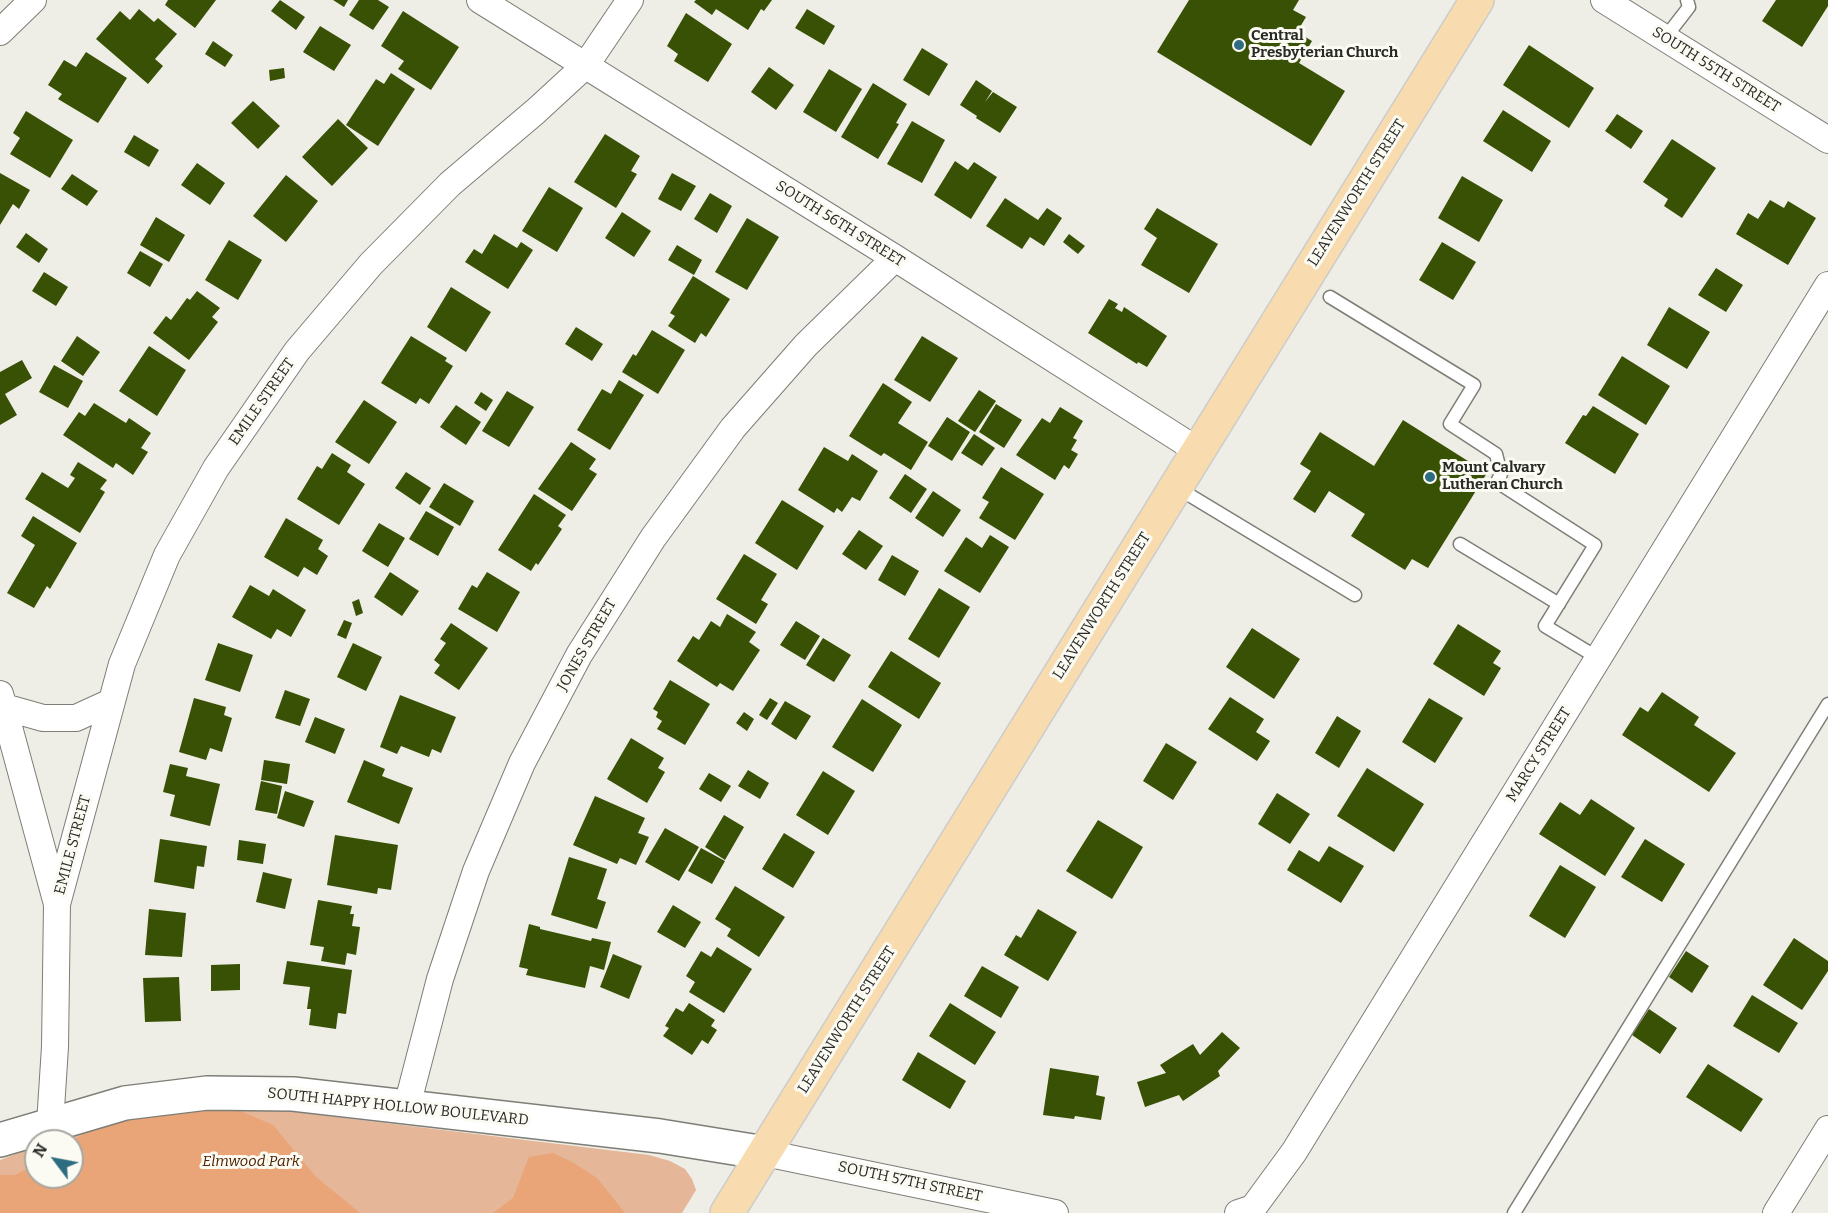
<!DOCTYPE html>
<html>
<head>
<meta charset="utf-8">
<style>
  body { margin:0 }
  #map { position:relative; width:1828px; height:1213px; overflow:hidden; background:#eeede6; font-family:Bitter,serif }
  canvas { display:block }
  .north { position:absolute; left:24px; top:1129px; width:60px; height:60px; box-sizing:border-box; background:#fbfbf3; border:2px solid #a7a7a1; border-radius:50%; rotate:302deg; font-size:16px; font-weight:700; line-height:24px; text-align:center; color:#292926 }
  .north::after { content:''; display:block; margin:auto; width:21px; height:27px; background:#2e6c82; clip-path:polygon(50% 0,100% 100%,50% 72%,0 100%) }
</style>
</head>
<body>
<div id="map">
<canvas width="1828" height="1213"></canvas>
<div class="north">N</div>
</div>
<script>
const context = document.querySelector('canvas').getContext('2d');
context.lineJoin = 'round';
function fillPath(path, color) {
  context.fillStyle = color;
  context.fill(path, 'evenodd');
}
function shape(rows) {
  const path = new Path2D();
  for (const r of rows) {
    path.moveTo(r[0], r[1]);
    for (let i = 2; i < r.length; i += 2) path.lineTo(r[i], r[i + 1]);
  }
  return path;
}
function trace(path, color, width, dash) {
  context.strokeStyle = color;
  context.lineWidth = width;
  context.lineCap = dash ? 'butt' : 'round';
  context.setLineDash(dash || []);
  context.stroke(path);
}
function label(font, color, halo, rows, align = 'center') {
  context.font = font + ' Bitter,serif';
  context.lineWidth = 6;
  context.setLineDash([]);
  context.textBaseline = 'middle';
  context.strokeStyle = halo;
  context.fillStyle = color;
  for (const [text, x, y, turn = 0] of rows) {
    context.save();
    context.translate(x, y);
    context.rotate((+turn || 0) * Math.PI / 180);
    context.textAlign = isNaN(turn) ? turn : align;
    if (halo) context.strokeText(text, 0, 0);
    context.fillText(text, 0, 0);
    context.restore();
  }
}
fillPath(shape([
  [278,1110,649,1155,670,1161,685,1169,692,1179,696,1190,682,1213,0,1213,0,1160,24,1151,36,1147,36,1177,72,1177,72,1141,57,1141,107,1125,201,1111]
]), '#e5b697');
fillPath(shape([
  [159,1109,236,1109,273,1125,316,1177,360,1213,0,1213,0,1175,15,1175,36,1164,36,1177,72,1177,72,1141,96,1126],
  [553,1153,572,1162,597,1178,625,1213,493,1213,513,1198,529,1157]
]), '#e9a577');
fillPath(shape([
  [168,0,216,0,195,28,165,5],
  [280,0,305,17,296,30,271,11],
  [333,0,348,0,344,7],
  [359,0,378,0,389,7,373,30,349,15],
  [696,0,772,0,764,11,761,9,748,30,716,9,712,15,694,2],
  [1189,0,1299,0,1293,10,1306,17,1297,32,1312,41,1299,63,1345,91,1311,146,1157,52],
  [1776,0,1828,0,1828,6,1802,47,1762,21],
  [139,9,154,22,158,18,177,34,155,59,163,66,148,84,96,39,120,11,130,20],
  [807,9,835,26,824,45,795,28],
  [403,11,459,47,431,90,398,69,404,61,381,46],
  [686,13,732,44,708,82,674,61,678,54,667,46],
  [320,26,351,45,334,71,303,52],
  [213,41,233,55,225,67,205,54],
  [1529,45,1594,88,1569,128,1503,85],
  [922,48,948,64,929,96,903,80],
  [86,52,127,78,98,123,58,99,62,94,48,85,64,60,76,67],
  [769,67,794,85,776,110,751,92],
  [284,68,285,78,270,81,269,70],
  [829,69,862,89,836,132,803,112],
  [391,73,415,89,378,146,346,125,376,79,384,84],
  [976,80,992,91,985,102,993,92,1017,107,1000,133,976,118,977,116,960,105],
  [873,83,907,104,896,123,899,124,878,159,841,137],
  [253,101,280,126,258,149,231,123],
  [1503,110,1551,141,1532,172,1483,141],
  [26,111,73,140,50,178,10,154,20,138,13,133],
  [1617,114,1643,131,1631,149,1605,131],
  [338,119,368,148,332,186,302,157],
  [912,121,945,140,922,183,887,164],
  [605,134,640,156,631,171,637,174,616,208,574,182],
  [134,135,159,150,149,167,124,152],
  [1672,139,1716,168,1682,218,1664,206,1668,199,1643,182],
  [955,161,968,170,974,162,997,177,971,219,934,195],
  [197,163,225,183,210,205,181,185],
  [0,173,30,190,19,209,13,204,0,225],
  [672,173,696,186,681,211,658,199],
  [72,174,98,191,87,206,61,189],
  [286,175,318,201,286,242,253,216],
  [1462,176,1503,200,1479,242,1438,218],
  [549,187,583,208,557,252,522,231],
  [710,193,732,206,717,233,694,219],
  [1005,198,1038,220,1047,208,1062,218,1044,246,1030,237,1022,249,986,226],
  [1770,200,1784,208,1788,201,1816,218,1788,265,1736,234,1748,213,1758,219],
  [1157,208,1218,244,1189,293,1141,265,1157,238,1144,229],
  [622,212,651,231,634,257,605,238],
  [156,217,185,235,169,262,140,245],
  [747,218,779,237,747,290,715,272],
  [26,233,48,249,39,263,16,247],
  [494,234,517,248,521,242,533,250,508,289,465,262,474,249,482,254],
  [1069,234,1085,246,1078,254,1063,242],
  [229,240,262,260,238,300,205,280],
  [1442,242,1476,262,1453,300,1419,280],
  [677,245,702,260,694,275,668,260],
  [140,251,163,264,150,287,127,273],
  [1716,268,1743,285,1726,312,1698,295],
  [44,272,68,287,56,306,32,291],
  [693,276,730,299,706,337,701,333,695,343,668,326,675,316,670,313],
  [451,287,491,312,466,352,427,327],
  [197,291,220,308,212,317,218,322,189,360,153,333,166,316,171,320,187,298,190,300],
  [1109,299,1118,304,1115,308,1122,312,1124,307,1167,336,1147,367,1138,362,1137,364,1088,333],
  [1669,307,1710,332,1687,369,1647,345],
  [576,327,603,344,592,361,565,344],
  [652,330,685,350,658,394,622,372,633,354,636,356],
  [77,336,100,352,83,376,61,361],
  [411,336,447,358,445,361,453,366,429,404,420,398,416,404,381,383],
  [922,336,958,358,930,402,894,380],
  [149,346,186,370,157,416,119,391],
  [1622,356,1670,386,1646,425,1598,395],
  [22,360,32,378,5,394,17,415,0,425,0,372],
  [54,365,83,381,68,408,39,392],
  [619,380,644,395,610,450,577,430,602,389,611,394],
  [883,383,912,402,898,423,928,442,911,470,884,453,881,456,849,436],
  [979,390,996,401,975,432,958,421],
  [507,391,534,407,509,447,482,431],
  [481,392,493,400,486,411,474,403],
  [364,400,397,422,369,464,335,442],
  [94,403,126,423,129,418,151,433,141,448,148,452,133,475,116,463,113,468,63,435,79,412,85,416],
  [996,404,1022,420,1004,448,979,432],
  [456,405,481,422,466,445,440,427],
  [1593,406,1639,434,1615,474,1565,443,1583,415,1586,416],
  [1060,407,1083,421,1073,438,1077,440,1071,450,1078,454,1069,469,1064,465,1055,480,1016,455,1042,418,1050,423],
  [947,417,970,432,952,461,928,446],
  [1403,420,1487,473,1428,568,1412,559,1405,570,1351,536,1365,514,1329,491,1315,513,1293,499,1311,471,1300,464,1320,432,1374,466],
  [974,434,995,448,982,466,961,453],
  [571,442,596,459,589,469,597,474,572,511,538,489],
  [824,447,848,461,852,454,878,471,860,501,852,497,842,512,837,508,834,513,798,490],
  [332,453,351,465,347,472,365,484,339,525,297,499,317,466,322,469],
  [78,462,107,480,100,489,105,492,80,533,25,499,42,472,68,488,75,478,70,475],
  [1001,467,1044,494,1015,540,979,518,989,502,982,498],
  [406,472,431,488,420,505,395,488],
  [905,474,927,489,911,513,889,498],
  [444,483,474,501,460,526,429,507],
  [933,491,961,510,943,537,915,518],
  [534,494,566,515,558,526,562,529,538,565,536,563,531,571,498,550],
  [782,500,824,526,797,570,755,543],
  [426,511,454,527,438,556,409,539],
  [33,516,77,543,50,589,47,586,34,608,7,593,35,545,21,536],
  [286,518,323,540,318,549,328,556,317,575,304,567,298,577,264,557],
  [379,523,405,538,388,567,362,551],
  [859,530,883,546,866,570,842,554],
  [990,535,1009,547,980,593,944,571,966,537,982,548],
  [744,554,777,574,761,600,768,604,756,624,716,599],
  [892,555,919,571,905,596,878,580],
  [390,572,419,591,402,616,374,597],
  [487,572,520,592,497,632,458,609,472,585,477,588],
  [250,585,269,596,273,589,306,610,291,637,277,629,271,639,232,617],
  [939,588,970,607,939,658,908,639],
  [359,599,363,613,356,616,352,602],
  [727,614,756,632,749,642,760,650,733,691,720,683,717,687,677,661,693,636,699,640,711,621,720,627],
  [344,620,352,623,346,639,337,635],
  [796,621,820,636,805,660,780,645],
  [451,623,488,648,459,690,434,673,440,665,434,660,446,643,440,639],
  [1458,624,1501,651,1493,663,1501,668,1484,696,1433,664],
  [1252,628,1300,659,1274,699,1226,667],
  [823,638,851,655,834,682,806,665],
  [218,643,253,655,240,692,205,680],
  [353,643,382,657,366,691,337,677],
  [891,651,941,683,919,719,868,687],
  [670,680,710,704,685,745,657,729,662,721,656,717,658,712,653,709],
  [285,690,310,699,300,726,275,718],
  [1662,692,1699,717,1694,725,1736,753,1709,792,1622,735,1640,707,1648,712],
  [400,695,456,717,441,753,432,749,429,757,401,746,397,754,380,747],
  [1230,697,1264,719,1256,732,1270,741,1257,761,1208,729],
  [194,698,226,707,224,715,232,718,222,752,210,748,206,760,179,752],
  [770,698,778,703,767,720,759,715],
  [1429,698,1463,718,1435,763,1402,742],
  [862,699,902,725,873,772,832,747],
  [785,701,811,716,796,740,771,724],
  [744,712,754,719,747,731,736,723],
  [1337,716,1361,731,1339,768,1315,753],
  [315,717,345,729,335,754,305,742],
  [631,738,664,758,658,768,665,772,647,803,607,779],
  [1166,743,1197,762,1173,800,1143,781],
  [264,760,290,764,287,784,261,780],
  [364,760,385,769,382,776,413,788,399,824,347,802],
  [170,764,188,768,186,776,220,784,210,826,170,816,175,795,163,792],
  [1367,768,1424,804,1394,852,1337,816],
  [748,770,769,783,760,799,738,786],
  [823,771,855,791,828,835,796,815],
  [709,773,731,786,721,802,699,789],
  [261,781,282,786,277,814,255,810],
  [285,791,314,801,304,827,277,818],
  [1277,793,1310,814,1290,844,1258,824],
  [595,796,645,818,638,833,649,837,636,865,620,858,617,864,573,845],
  [1591,799,1635,828,1605,876,1539,834,1560,802,1580,815],
  [724,815,744,827,725,860,705,847],
  [1098,820,1143,847,1112,899,1066,871],
  [665,828,699,847,679,881,645,862],
  [784,833,815,852,793,888,762,869],
  [335,835,398,845,391,890,378,888,377,894,327,885],
  [160,839,207,846,204,867,197,866,194,889,154,882],
  [1645,839,1685,864,1662,902,1621,877],
  [239,840,266,844,263,864,237,860],
  [1329,846,1364,866,1341,903,1287,870,1299,850,1319,862],
  [701,848,725,861,712,884,688,871],
  [569,857,607,869,597,899,606,902,597,929,551,915],
  [1560,865,1596,887,1565,938,1529,916],
  [263,872,292,879,285,909,256,902],
  [735,886,785,917,759,957,727,936,731,929,715,919],
  [318,900,352,906,350,914,354,914,352,926,360,927,356,955,347,953,345,965,321,961,324,947,310,945],
  [673,905,701,922,685,948,657,932],
  [149,909,186,913,182,957,145,955],
  [1038,909,1077,932,1048,981,1004,955,1016,935,1021,938],
  [529,924,540,927,540,929,591,941,592,938,611,942,604,970,590,966,585,988,526,975,528,969,519,967],
  [1794,938,1828,961,1828,971,1802,1010,1763,985],
  [717,947,752,969,724,1013,689,992,695,982,686,976,701,951,711,957],
  [1686,951,1709,966,1692,993,1669,977],
  [613,954,642,966,629,999,600,987],
  [287,961,352,970,346,1014,338,1013,336,1029,309,1025,311,1009,307,1009,310,987,283,984],
  [240,964,240,990,211,991,211,965],
  [982,966,1019,987,1001,1018,964,996],
  [179,977,181,1021,145,1022,143,978],
  [1752,995,1798,1023,1779,1053,1733,1026],
  [689,1003,715,1020,711,1026,717,1030,708,1044,702,1040,692,1055,663,1036,669,1028,665,1026,676,1008,683,1012],
  [950,1003,996,1032,975,1065,929,1036],
  [1649,1009,1677,1028,1660,1054,1632,1035],
  [1222,1032,1240,1048,1218,1071,1220,1076,1183,1101,1179,1095,1145,1107,1137,1082,1166,1073,1160,1065,1193,1044,1200,1055],
  [918,1052,966,1081,950,1109,902,1080],
  [1708,1064,1763,1099,1741,1132,1686,1097],
  [1050,1068,1099,1076,1096,1095,1105,1097,1101,1120,1075,1116,1074,1119,1043,1115]
]), '#385104');
const lane = shape([
  [1665,38,1689,7,1687,0],
  [1330,297,1474,385,1450,424,1496,454,1501,474,1497,482,1595,545,1545,626,1598,658],
  [1176,487,1355,595],
  [1460,544,1559,604],
  [1514,1213,1828,704]
]);
const street = shape([
  [480,0,895,258,1197,450],
  [1604,0,1828,140],
  [0,32,33,0],
  [0,694,57,904],
  [4,707,43,718,76,718,111,702],
  [407,1106,440,979,476,871,522,763,579,655,653,538,733,428,806,345,895,258],
  [50,1124,55,1047,57,904,122,664,167,555,216,468,297,351,371,264,450,184,536,111,586,65,630,0],
  [765,1153,1055,1213],
  [1238,1213,1253,1208,1294,1152,1828,285],
  [1776,1213,1828,1129]
]);
const secondary = shape([
  [0,1140,125,1103,207,1093,293,1094,660,1136,765,1153]
]);
const primary = shape([
  [727,1213,1477,0]
]);
trace(lane, '#7e7e77', 15);
trace(street, '#7e7e77', 28);
trace(secondary, '#7e7e77', 36);
trace(primary, '#cccccb', 36);
trace(lane, '#fff', 12);
trace(street, '#fff', 26);
trace(secondary, '#fff', 33);
trace(primary, '#f8dcaf', 33);
for (const [x, y, r, color] of [
  [1239,45,6,"#2e6c82"],
  [1430,477,6,"#2e6c82"]
]) {
  const dot = new Path2D();
  dot.arc(x, y, r, 0, 2 * Math.PI);
  context.fillStyle = color;
  context.fill(dot);
  trace(dot, '#fbfbf3', 2);
}
label('bold 15px', '#292926', '#fbfbf3', [
  ["Central",1251,36],
  ["Presbyterian Church",1251,53],
  ["Mount Calvary",1442,468],
  ["Lutheran Church",1442,485]
], 'left');
label('15px', '#292926', '#fbfbf3', [
  ["SOUTH 55TH STREET",1716,70,32],
  ["LEAVENWORTH STREET",1357,193,-58],
  ["SOUTH 56TH STREET",840,224,32],
  ["EMILE STREET",262,402,-55],
  ["LEAVENWORTH STREET",1102,606,-58],
  ["JONES STREET",587,645,-60],
  ["MARCY STREET",1539,755,-58],
  ["EMILE STREET",73,845,-75],
  ["LEAVENWORTH STREET",847,1020,-58],
  ["SOUTH HAPPY HOLLOW BOULEVARD",398,1107,6],
  ["SOUTH 57TH STREET",910,1182,12]
]);
label('italic 15px', '#4d2200', '#fbfbf3', [
  ["Elmwood Park",251,1162]
]);
</script>
</body>
</html>
